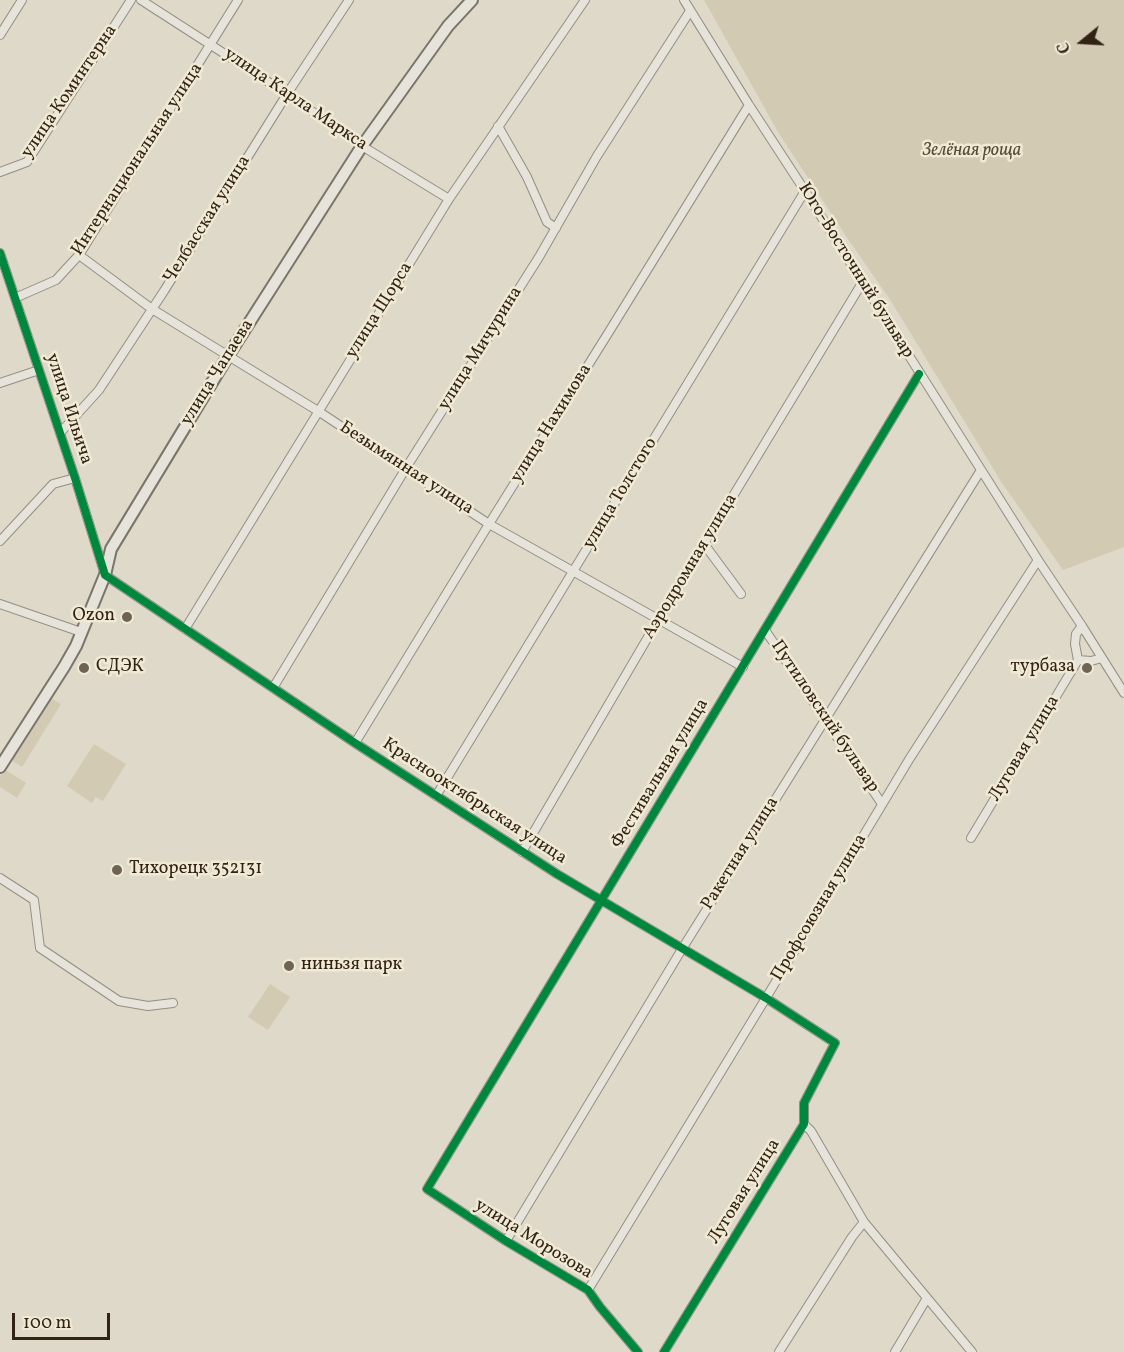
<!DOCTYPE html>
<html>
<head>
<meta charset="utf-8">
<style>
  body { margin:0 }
  #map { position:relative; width:1124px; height:1352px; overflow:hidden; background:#ded9c8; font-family:Vollkorn,serif }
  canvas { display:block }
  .north { position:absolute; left:1052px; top:12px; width:60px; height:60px; -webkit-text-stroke:4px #f0ead5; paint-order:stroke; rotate:252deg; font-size:16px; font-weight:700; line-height:24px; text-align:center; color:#322315 }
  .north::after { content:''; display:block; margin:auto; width:21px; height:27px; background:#322315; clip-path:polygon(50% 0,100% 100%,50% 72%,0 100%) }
  .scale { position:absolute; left:12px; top:1313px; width:98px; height:27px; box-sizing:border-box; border:3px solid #322315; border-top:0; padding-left:8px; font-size:18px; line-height:21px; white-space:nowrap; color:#322315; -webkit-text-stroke:4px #f0ead5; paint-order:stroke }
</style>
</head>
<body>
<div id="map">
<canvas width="1124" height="1352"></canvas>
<div class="north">С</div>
<div class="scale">100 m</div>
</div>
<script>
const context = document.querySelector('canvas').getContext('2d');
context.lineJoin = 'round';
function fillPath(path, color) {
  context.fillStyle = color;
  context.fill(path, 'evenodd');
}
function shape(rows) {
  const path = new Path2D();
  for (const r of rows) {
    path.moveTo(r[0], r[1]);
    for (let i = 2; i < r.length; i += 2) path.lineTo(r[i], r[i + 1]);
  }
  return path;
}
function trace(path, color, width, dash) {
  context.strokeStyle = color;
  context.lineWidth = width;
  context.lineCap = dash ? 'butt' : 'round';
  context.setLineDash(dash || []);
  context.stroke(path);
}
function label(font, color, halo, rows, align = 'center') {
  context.font = font + ' Vollkorn,serif';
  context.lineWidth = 5;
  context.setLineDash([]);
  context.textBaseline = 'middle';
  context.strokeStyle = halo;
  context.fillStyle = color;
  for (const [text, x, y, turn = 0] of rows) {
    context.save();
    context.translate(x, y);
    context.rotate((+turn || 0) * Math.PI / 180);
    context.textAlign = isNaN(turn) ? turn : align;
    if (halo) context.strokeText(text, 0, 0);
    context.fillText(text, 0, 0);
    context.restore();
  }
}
fillPath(shape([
  [704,0,1124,0,1124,547,1063,570,1002,483,891,301,848,239,778,132],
  [49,697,61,704,22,767,11,760],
  [94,744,126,764,103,801,96,797,92,803,67,786],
  [4,769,26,783,17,798,0,787,0,776],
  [270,984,290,997,268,1030,248,1017]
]), '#d2cab3');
const street = shape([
  [141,0,287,94,362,146,449,199],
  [684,0,749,105,805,191,1038,560,1082,626,1124,693],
  [0,35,22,0],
  [498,126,527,177,547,222,556,228],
  [0,172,27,162,131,0],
  [0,253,75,478,105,575,355,743,557,874,766,998,835,1043,804,1103,804,1124,664,1352],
  [79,255,152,309,318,411,489,524,743,667],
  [15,298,56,280,79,255,238,0],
  [0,383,39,370],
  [60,433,99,390,164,291,287,94,349,0],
  [0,541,53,484,75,478],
  [704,544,741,594],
  [0,604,81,632],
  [185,629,449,199,585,0],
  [765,630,882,804],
  [1078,660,1091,661,1102,658],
  [273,688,406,468,539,257,597,156,690,11],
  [355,743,489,524,607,335,749,105],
  [436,796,805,191],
  [971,838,1078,660,1075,644,1076,634,1082,626],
  [522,852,658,620,862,283],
  [0,878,34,900,40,948,119,1001,148,1006,173,1003],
  [804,1124,811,1131,864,1222,972,1352],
  [506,1241,682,949,981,470],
  [588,1290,766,998,910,758,1038,560],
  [638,1352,600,1307,588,1290,506,1241,427,1189,919,374],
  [779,1352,852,1237,864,1222],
  [895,1352,927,1298]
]);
const secondary = shape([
  [0,767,64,667,76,646,105,575,111,549,228,356,362,146,448,26,472,0]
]);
trace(street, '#938e83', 10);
trace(secondary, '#7a756a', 14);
trace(street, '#e6e3db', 8);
trace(secondary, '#e6e3db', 10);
trace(shape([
  [0,253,75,478,105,575,355,743,557,874,766,998,835,1043,804,1103,804,1124,664,1352],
  [638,1352,600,1307,588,1290,506,1241,427,1189,919,374]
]), '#00873e', 8);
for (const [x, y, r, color] of [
  [127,617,6,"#6e6354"],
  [84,668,6,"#6e6354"],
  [1087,668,6,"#6e6354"],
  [117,870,6,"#6e6354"],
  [289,966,6,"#6e6354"]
]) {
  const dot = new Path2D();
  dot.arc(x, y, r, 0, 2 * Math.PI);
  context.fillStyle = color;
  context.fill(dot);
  trace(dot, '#f0ead5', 2);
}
label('18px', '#322315', '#f0ead5', [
  ["улица Коминтерна",70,92,-56],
  ["улица Карла Маркса",295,100,34],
  ["Интернациональная улица",138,160,-57],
  ["Челбасская улица",208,220,-58],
  ["Юго-Восточный бульвар",855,271,58],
  ["улица Щорса",380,311,-58],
  ["улица Мичурина",481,349,-58],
  ["улица Чапаева",218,373,-58],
  ["улица Ильича",68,409,72],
  ["улица Нахимова",552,424,-58],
  ["Безымянная улица",406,469,33],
  ["улица Толстого",621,494,-59],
  ["Аэродромная улица",691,567,-59],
  ["Путиловский бульвар",824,717,56],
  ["Луговая улица",1025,749,-59],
  ["Фестивальная улица",661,774,-59],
  ["Краснооктябрьская улица",474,802,33],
  ["Ракетная улица",741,854,-58],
  ["Профсоюзная улица",820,908,-59],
  ["Луговая улица",745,1192,-58],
  ["улица Морозова",533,1240,32]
]);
label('italic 18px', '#584a38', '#f0ead5', [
  ["Зелёная роща",972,152]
]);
label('18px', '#322315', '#f0ead5', [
  ["Ozon",115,617,"right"],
  ["СДЭК",96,668],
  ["турбаза",1075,668,"right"],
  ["Тихорецк 352131",129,870],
  ["ниньзя парк",301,966]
], 'left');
</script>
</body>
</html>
